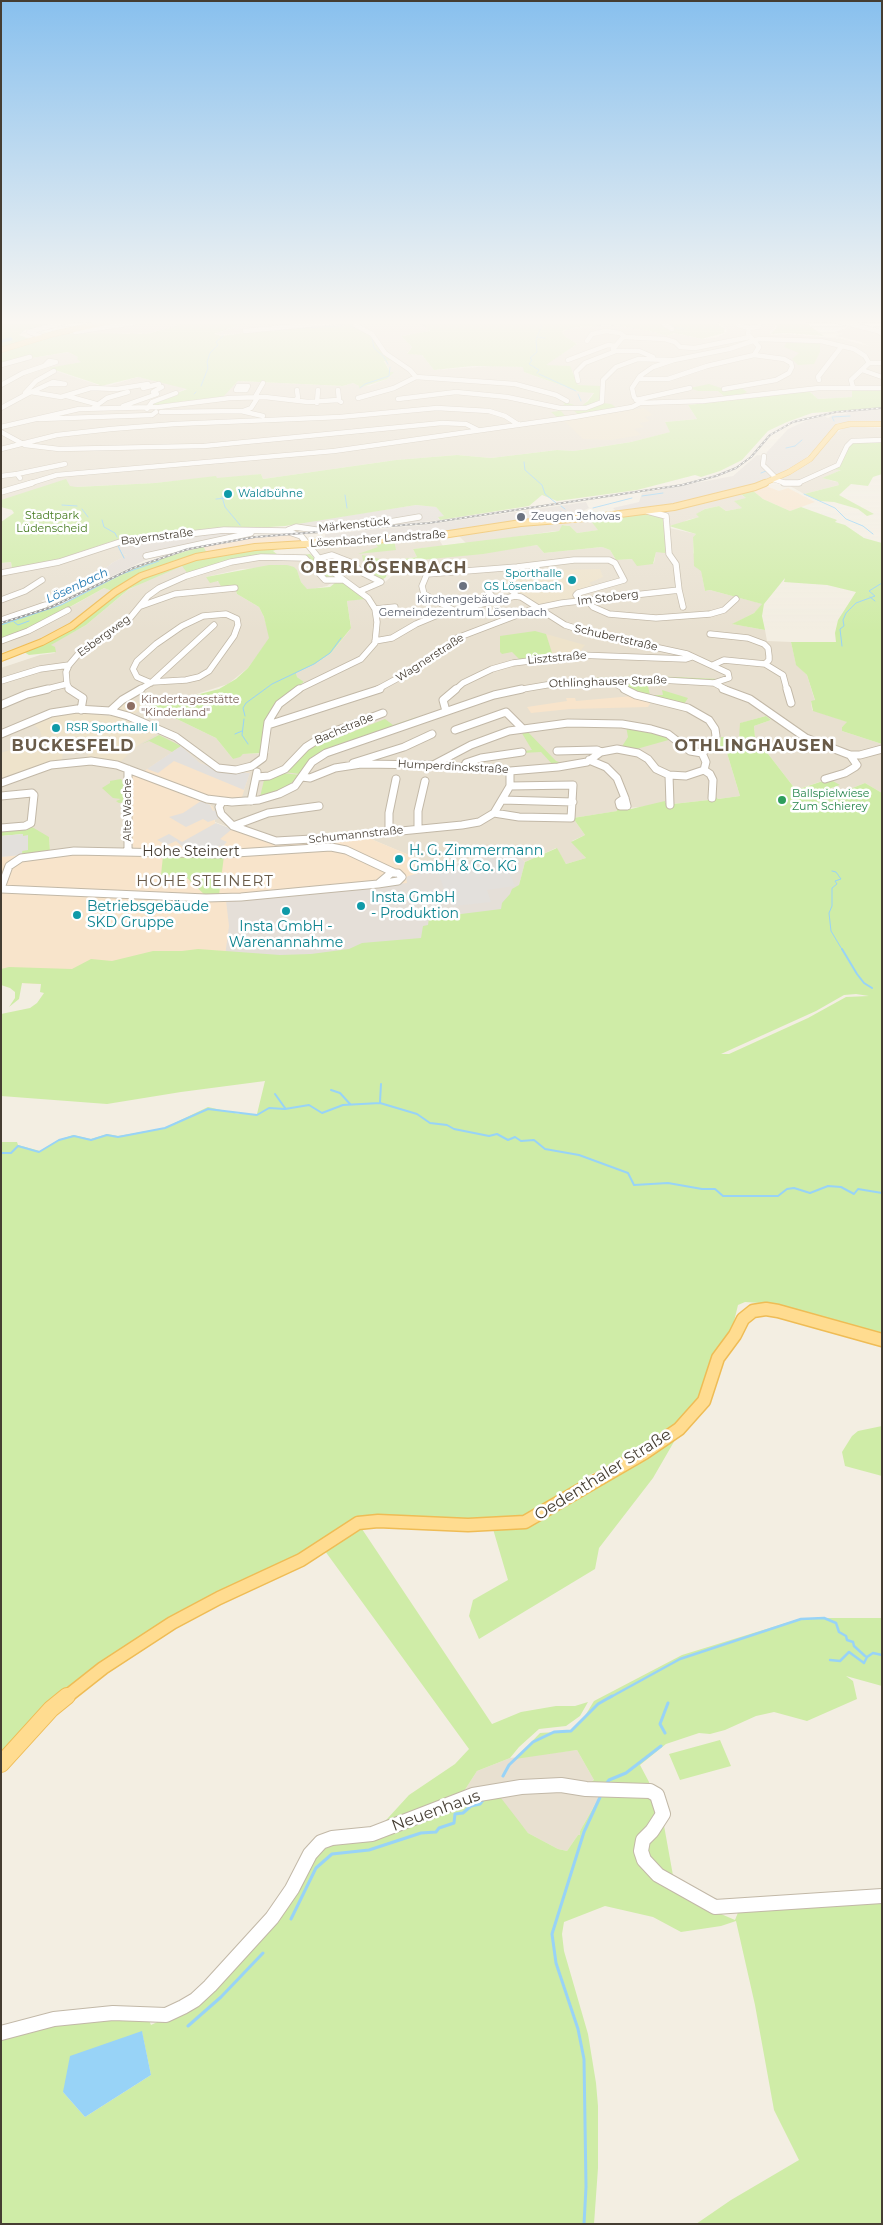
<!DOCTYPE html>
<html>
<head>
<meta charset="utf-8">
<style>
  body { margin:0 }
  #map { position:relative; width:883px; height:2225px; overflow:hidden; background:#f3eee2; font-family:Montserrat,sans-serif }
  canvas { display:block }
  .frame { position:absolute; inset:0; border:2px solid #453d32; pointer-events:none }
</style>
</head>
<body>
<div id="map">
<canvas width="883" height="2225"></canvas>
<div class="frame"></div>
</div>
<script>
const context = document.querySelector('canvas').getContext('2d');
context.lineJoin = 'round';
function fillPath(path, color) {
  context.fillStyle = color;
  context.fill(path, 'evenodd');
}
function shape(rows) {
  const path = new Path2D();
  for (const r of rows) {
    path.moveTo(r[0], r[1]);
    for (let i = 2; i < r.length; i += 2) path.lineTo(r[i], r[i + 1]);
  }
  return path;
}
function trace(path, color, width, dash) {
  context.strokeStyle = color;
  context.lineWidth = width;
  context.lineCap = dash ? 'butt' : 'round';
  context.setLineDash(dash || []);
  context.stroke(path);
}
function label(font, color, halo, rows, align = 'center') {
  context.font = font + ' Montserrat,sans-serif';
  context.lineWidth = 5;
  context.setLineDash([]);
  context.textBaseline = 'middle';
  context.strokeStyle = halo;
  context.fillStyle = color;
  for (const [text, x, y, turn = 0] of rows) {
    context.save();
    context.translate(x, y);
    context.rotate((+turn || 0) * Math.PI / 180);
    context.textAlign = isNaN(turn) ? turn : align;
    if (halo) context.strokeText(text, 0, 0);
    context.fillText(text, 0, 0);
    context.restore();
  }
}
fillPath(shape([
  [124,320,174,320,178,326,146,334,67,333],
  [272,320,418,320,430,331,401,336,412,347,407,353,422,355,434,370,492,366,524,367,524,372,580,392,594,392,584,405,601,399,601,386,578,386,574,372,545,365,577,344,566,337,562,332,565,330,576,327,616,325,650,331,667,336,674,333,701,339,715,338,726,333,727,329,721,326,719,320,774,320,776,327,770,332,771,335,787,334,843,339,869,346,860,342,836,336,842,334,836,332,849,326,875,331,882,335,882,389,852,389,853,397,818,399,809,391,688,405,697,419,665,422,671,432,631,442,574,451,557,450,491,458,457,455,396,460,263,479,261,474,217,479,216,477,155,483,76,487,1,500,1,365,30,357,32,358,68,352,78,357,81,362,50,369,104,387,138,377,188,388,155,402,228,391,238,381,343,386,353,383,359,386,369,386,387,379,393,372,390,372,384,360,391,360,349,323,339,326,310,329,212,335,248,322],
  [847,426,882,428,882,439,841,470,823,478,836,482,840,481,839,485,804,494,778,479,793,473,812,460,836,433],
  [738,492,747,499,735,501,743,508,726,511,719,506,705,509,697,514,700,517,687,520,679,525,669,525,658,511],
  [590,520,599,530,577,533,570,526,563,525,559,531,555,531,467,544,458,535,496,528],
  [665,527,696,534,693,537,693,552,701,570,705,591,710,590,763,604,754,613,733,624,765,630,767,641,791,642,796,664,807,675,815,701,811,701,812,710,848,722,842,727,842,731,882,744,882,793,865,783,820,801,813,794,839,786,828,779,796,790,755,737,754,726,771,720,766,716,741,723,739,739,722,738,715,749,727,753,740,796,718,799,716,797,709,800,673,804,617,809,618,811,573,818,585,835,572,841,586,858,566,864,556,848,525,862,516,852,482,855,437,867,371,839,361,837,274,845,215,822,213,808,210,805,135,775,132,776,132,833,133,847,137,849,50,851,49,837,1,829,1,668,40,655,55,653,50,645,86,625,128,590,151,578,182,566,251,559,303,559,331,583,327,586,307,590,301,582,297,571,292,567,241,569,206,577,235,588,237,594,259,607,264,617,270,638,248,668,228,684,181,699,161,700,150,706,216,738,233,759,243,754,269,753,272,722,280,707,307,685,297,677,296,673,315,664,331,653,349,631,351,627,347,601,371,597,328,566,315,547,438,538,443,546,413,549,417,557,391,560,382,580,385,582,401,568,398,566,400,565,400,563,537,545,544,553,602,547,610,550,616,560,632,559,654,563,656,551,663,552],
  [116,544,123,554,128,555,112,563,92,580,87,578,59,588,64,592,41,601,48,605,1,620,1,563,11,562,12,572],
  [104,588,112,591,80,618,47,637,1,653,1,639,65,610],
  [577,1750,594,1780,590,1782,611,1792,597,1801,580,1831,580,1835,578,1835,567,1851,558,1849,528,1833,520,1824,461,1796,477,1771,510,1758]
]), '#e8e0d0');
fillPath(shape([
  [763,485,779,491,788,488,815,502,790,511,763,499,751,489],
  [296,535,301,541,299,542,207,553,203,546,255,538],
  [633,696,649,700,650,704,648,707,570,709,531,713,527,707,567,701,566,698,575,698,576,701],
  [181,746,200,763,214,768,225,772,246,771,250,773,242,797,227,798,202,794,144,771],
  [135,775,210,805,213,807,215,823,274,845,361,837,371,839,440,868,483,857,500,855,517,854,525,862,129,989,1,982,1,857,57,850,136,849,133,847,132,837,132,776]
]), '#f8e4cb');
fillPath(shape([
  [882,409,882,424,838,423,801,464,757,484,685,503,618,513,613,508,639,502,642,493,733,476,757,455,765,456,767,452,788,429,810,419,824,416,828,418,833,415,847,414,845,411,851,410],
  [586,502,589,508,583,511,585,517,440,535,325,540,325,534,425,525],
  [416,505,436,507,445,516,438,518,440,520,354,529,303,530,298,523],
  [220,531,263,531,154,556,110,577,96,576,112,563,127,555,123,554,116,544],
  [517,854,525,862,501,955,224,964,229,926,226,900,407,883,406,878,408,876,483,857]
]), '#e5dfd8');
fillPath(shape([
  [644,408,653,415,645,417,650,421,639,423,644,427,634,429,641,435,611,440,583,439,563,420],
  [600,569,603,577,589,583,595,587,573,593,576,599,540,606,535,605,518,592,520,591,506,584,506,577,564,570],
  [546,634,581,644,585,645,578,654,553,656],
  [129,697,146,707,132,715,116,709],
  [82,713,117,717,157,734,140,744,119,763,87,757,90,748,63,750,62,760,1,781,1,753,42,739,40,730,33,724,56,716]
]), '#eee3cb');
fillPath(shape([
  [1,320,74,320,25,330,19,335,30,339,1,348],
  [174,320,272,320,248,322,214,334,222,336,264,330,339,326,345,325,347,322,370,335,382,352,392,360,384,361,390,372,394,372,387,379,359,388,359,386,353,383,343,386,238,381,223,397,150,406,155,402,187,389,138,377,93,388,100,385,49,368,81,362,77,359,78,357,68,352,32,358,24,356,1,364,1,351,22,344,86,329,67,333,146,334,177,326],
  [418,320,717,320,719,325,725,329,724,333,702,339,674,333,667,336,650,331,616,325,576,327,565,330,562,332,566,337,577,344,546,365,570,366,578,385,601,386,601,399,595,402,611,404,617,408,579,415,573,410,561,411,566,417,558,418,551,412,559,411,556,409,565,404,562,401,580,407,588,401,594,393,580,392,524,372,523,367,473,366,434,370,422,355,407,354,412,347,401,336,430,331],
  [776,320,802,320,824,336,787,333,771,334,777,327],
  [787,342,820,342,820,352,814,364,798,365,792,359,799,353,784,347],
  [709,384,724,389,740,387,747,392,743,394,724,396,718,391,698,391,690,388],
  [852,389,882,389,882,408,812,413,787,422,768,431,742,460,720,471,701,477,695,475,637,490,557,501,542,495,529,506,440,520,438,517,444,516,436,507,416,505,285,526,179,533,110,542,62,558,12,569,11,562,1,563,1,522,14,513,12,510,1,507,1,500,66,479,70,486,76,487,155,483,216,476,217,478,261,474,263,479,396,460,457,455,491,458,557,450,574,451,631,442,670,432,665,422,697,419,688,405,809,391,818,399,852,397],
  [882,440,882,474,873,477,868,486,851,484,839,495,874,514,867,516,858,509,834,502,819,501,804,494,839,485,838,482,822,478,841,470,831,469,839,465,845,452,853,441],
  [751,489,763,499,790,511,801,507,837,520,835,522,845,525,864,538,882,543,882,744,842,731,842,727,847,722,813,711,811,701,815,700,807,675,796,665,791,642,836,642,835,633,838,620,856,592,827,585,784,582,785,578,764,604,762,616,765,630,732,624,754,613,762,604,710,590,705,591,701,571,694,566,693,537,696,534,669,526,699,517,696,514,705,509,719,506,726,511,742,508,734,501,746,498,738,492],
  [641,514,661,515,663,518,666,550,665,553,656,552,653,564,637,566,632,559,616,560,610,550,602,547,544,553,537,545,483,554,400,562,401,566,388,569,386,577,382,580,366,573,362,555,389,561,417,557,413,549,552,532,559,531,562,525,570,526,577,533,598,530,590,520],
  [394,540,396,550,358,554,378,547,374,542],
  [203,546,207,553,176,560,149,571,112,591,104,588,30,629,1,639,1,624,61,605,141,565],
  [276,549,278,549,273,551,278,555,297,556,310,554,327,571,325,572,330,576,334,576,328,580,309,559,239,557,188,574,182,566,129,589,86,625,51,645,55,647,56,652,29,655,24,652,70,630,118,594,147,576,171,566,235,551],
  [269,565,287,565,294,567,297,570,301,582,307,589,330,587,335,583,343,583,365,599,347,601,351,628,331,653,315,664,296,673,297,677,304,682,285,695,270,711,265,722,261,753,243,754,240,757,233,759,216,738,150,706,161,700,181,699,219,689,236,679,248,668,269,638,264,617,259,607,237,594,235,588,222,588,218,581,210,583,206,577],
  [535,631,546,634,553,656,520,660,512,652,502,654,500,652,500,636],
  [653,676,718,679,718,681,587,679,560,680,590,678],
  [647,682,650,695,663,695,662,690,688,698,684,704,637,692,621,684],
  [766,716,771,720,754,726,755,737,796,790,829,779,840,785,814,794,820,801,865,783,882,793,882,1337,761,1303,745,1302,738,1305,731,1334,700,1399,679,1425,614,1465,589,1475,555,1500,523,1518,502,1521,357,1517,320,1543,171,1620,1,1757,1,1142,17,1142,18,1145,40,1151,58,1140,73,1135,91,1139,107,1134,118,1136,164,1128,208,1107,239,1114,257,1114,265,1081,181,1092,107,1104,1,1096,1,1014,30,1008,37,1003,44,993,40,992,41,984,22,983,19,999,9,1007,15,998,15,992,10,988,1,985,1,969,9,967,72,969,91,959,112,961,153,951,182,951,198,949,280,955,311,954,349,949,362,943,421,938,423,926,428,925,429,918,501,909,502,903,510,894,512,889,519,885,525,862,557,848,566,864,586,858,571,842,585,835,573,818,617,811,617,809,631,809,665,801,665,803,673,804,709,800,716,797,718,799,740,796,727,753,714,749,720,743,721,737,739,738,740,723],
  [856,994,869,996,846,997,808,1018,729,1054,721,1054,816,1011,844,995],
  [417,717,420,719,339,746,300,774,284,772,293,766,305,751,332,734,337,738,385,719,393,725],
  [626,726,664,736,667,735,672,739,633,750,621,748,628,737],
  [524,728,556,761,564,764,553,765,541,752,522,753,522,751,532,750,520,730],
  [159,735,181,746,172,752,149,741,142,744],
  [282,773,300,775,286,788,260,797,264,780],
  [121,779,125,785,125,802,119,803,116,801,121,799,113,798,102,788,110,783,110,781],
  [32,827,49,837,50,851,22,855,23,834,1,836,1,829],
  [163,856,224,856,219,895,206,896,185,876,161,875],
  [882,1426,882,1476,845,1466,842,1452,852,1436,858,1431],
  [675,1440,653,1478,599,1548,595,1569,479,1639,469,1616,473,1600,508,1580,493,1529,527,1526,542,1519,666,1443],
  [362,1529,492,1724,521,1712,556,1706,575,1706,588,1702,580,1716,566,1726,539,1729,519,1747,510,1758,477,1771,461,1796,377,1830,409,1795,455,1764,469,1749,325,1551],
  [802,1618,882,1618,882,1686,846,1676,853,1681,857,1699,807,1721,774,1712,756,1716,725,1730,710,1734,699,1733,666,1744,640,1765,649,1782,650,1790,589,1783,594,1780,577,1750,515,1759,540,1733,571,1731,583,1719,594,1701,682,1655],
  [720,1740,731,1766,680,1780,669,1754],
  [607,1793,646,1793,660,1805,639,1855,714,1911,735,1920,739,1910,882,1900,882,2224,696,2224,731,2200,799,2160,774,2110,755,2005,736,1921,721,1926,681,1932,653,1917,605,1906,564,1922,562,1934,564,1951,588,2034,596,2083,598,2106,598,2168,594,2224,1,2224,1,2037,54,2023,148,2018,151,2025,197,2003,320,1847,493,1794,501,1798,528,1833,558,1849,567,1851,578,1835,580,1835,580,1831,597,1801],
  [142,2032,151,2075,85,2117,63,2092],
  [663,1820,674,1881,655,1870,645,1842]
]), '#cfeca7');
fillPath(shape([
  [181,746,200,763,214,768,250,773,244,790,174,761,158,773,147,769],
  [201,801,210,805,213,811,217,810,220,818,208,822,203,819,186,827,169,817,183,813],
  [216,823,232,829,220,839,227,842,223,846,183,847,176,841,167,845,157,840,169,834,182,842],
  [23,834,23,836,28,835,28,850,22,851,22,855,1,857,1,836],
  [504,859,515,886,487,890,491,902,454,906,452,900,448,901,438,872,486,860]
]), '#e3e0dc');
fillPath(shape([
  [142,2031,151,2075,85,2117,63,2092,70,2056]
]), '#98d3f7');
trace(shape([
  [663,320,676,328,684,329],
  [281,329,339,326,348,323,354,328],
  [357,329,362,331],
  [368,334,372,338,374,348,384,357,388,364],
  [538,337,545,338],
  [537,373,539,370,529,364,532,360,530,358,537,352,536,340,543,322],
  [539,374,576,391],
  [201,386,208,368,207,362,210,353,218,345,216,342,223,336],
  [360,388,365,384,389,376,390,367],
  [194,394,196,392],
  [578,394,581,401],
  [834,421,832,417,850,416],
  [795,446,802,440],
  [786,448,795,446],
  [524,462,525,470,542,485,545,494,556,503],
  [761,473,766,471],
  [804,494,835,508,846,519,863,526,873,534],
  [345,495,347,508],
  [642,496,663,493],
  [222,497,225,507,240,525],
  [216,499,227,498],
  [62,505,77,506],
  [561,506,565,509],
  [593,508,632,498],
  [82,509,88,517],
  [546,515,561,512],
  [102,520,104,527,115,533,117,537],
  [120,545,118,546,124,558],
  [870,597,875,601],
  [14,622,18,625,29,621],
  [1,625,61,605,122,574,159,561],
  [842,646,840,629,844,626,843,620,846,613,856,603,875,596,869,591,882,583],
  [245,716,243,708,246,703,272,684,314,664,330,653,341,638],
  [244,719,242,735,248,744],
  [235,734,242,731],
  [832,871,836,872,841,879,835,881,837,884,832,888,832,906,829,913,831,931,843,951]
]), '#98d3f7', 1);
trace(shape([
  [842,949,857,974,864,983,872,988],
  [331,1090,340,1093,350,1104],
  [275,1094,285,1108],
  [380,1102,381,1084],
  [1,1153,11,1153,18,1146,39,1152,59,1140,74,1136,91,1140,107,1135,118,1137,165,1128,208,1109,257,1115,269,1108,285,1109,309,1105,322,1113,343,1105,380,1103,417,1114,430,1123,447,1125,454,1129,489,1136,497,1134,508,1140,515,1137,521,1141,534,1140,545,1149,579,1155,628,1173,634,1185,668,1183,702,1189,715,1189,723,1196,778,1196,787,1189,794,1188,810,1193,828,1186,841,1187,854,1194,858,1189,882,1193]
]), '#98d3f7', 2);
trace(shape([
  [830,1660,840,1661,849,1652,864,1663,867,1657],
  [609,1698,680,1659,801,1619,824,1618,836,1623,839,1632,846,1636,847,1640,853,1642,854,1646,865,1656,867,1657,873,1653,882,1655]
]), '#98d3f7', 2.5);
trace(shape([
  [665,1733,660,1724,668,1703],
  [503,1776,509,1765,533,1742,554,1732,571,1731,598,1704,612,1696],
  [606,1784,609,1780,626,1773,661,1746],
  [291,1919,316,1868,332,1854,369,1850,421,1833,436,1832,439,1828,454,1823,455,1814,463,1813,471,1806,480,1804,484,1799],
  [188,2026,221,1997,263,1953],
  [584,2224,586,2187,584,2059,578,2029,556,1963,552,1934,584,1832,601,1795]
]), '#98d3f7', 3);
fillPath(shape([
  [81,320,88,320,83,322,81,320],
  [11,337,13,340,1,343,1,340,11,337]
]), '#98d3f7');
const minorFar3 = shape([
  [658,320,672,329],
  [739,320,738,325,749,328,758,327,762,320],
  [833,320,878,331,882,334],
  [355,322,355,325,372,334,385,353,410,370,416,377],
  [245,331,358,320],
  [75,332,152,320],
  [42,337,29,332,72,320],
  [623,337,665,339,675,342,680,347,695,348,750,337],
  [587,341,592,334,606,331,620,333,624,336,613,349,616,351],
  [568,360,608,345,616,346],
  [869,363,882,363],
  [1,365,30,357],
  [862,370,882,377],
  [416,377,515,384,556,395,567,401],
  [638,379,668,379,707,366,754,355,759,347,748,334,749,328],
  [819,380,818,377,842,346],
  [578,381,576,372,585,363,616,351,639,351,653,357],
  [1,385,23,373,56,362,49,361,45,365],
  [238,386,248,386,246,390,236,390,238,386],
  [143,388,159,384],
  [724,389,776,380,789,373,792,367,791,363,784,359,754,355],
  [338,390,339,400],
  [31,392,61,397,91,388,117,389,148,384],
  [25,393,36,381,54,371],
  [67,396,96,404],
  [255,397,263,383],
  [358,398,394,388,416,377],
  [398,399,456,392,507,397,560,408,586,408,602,402,603,380,616,367,638,359,671,360],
  [295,400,298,398,297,390],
  [636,400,690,388],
  [317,403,318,390],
  [640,403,634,397,632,388,640,376,653,367,674,360,729,349,759,339,821,341,854,349,865,356,869,363,851,380,853,387],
  [123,406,157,394,153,392,162,387,160,387],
  [1,408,27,394,53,382,65,384,49,384],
  [93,408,107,398,128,392],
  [147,409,152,402,176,393],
  [241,411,263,416],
  [161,412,243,411,251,408,258,397],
  [39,419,152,415,156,412],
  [1,427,79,409,159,407,230,398,265,397,308,402,338,400,341,402],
  [1,432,25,445,59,449,204,446,442,423,466,424,478,430],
  [1,449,57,435,111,429,175,424,340,417,437,408,489,411,505,416,519,425],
  [764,456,763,465,776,478],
  [17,474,65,464],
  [1,476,17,474,20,478],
  [773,479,785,483,798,483,838,465,847,446,852,441,882,440],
  [28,484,57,475,334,451,574,417,632,407,640,403,703,401,819,388,882,388]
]);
const minorFar2 = shape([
  [784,483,799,483],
  [1,492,32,483],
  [288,530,296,527,316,530,366,526,419,517],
  [146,556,251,533],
  [317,559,332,555,350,562,363,573,381,582,360,591],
  [1,573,59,562,120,542,224,530,286,531,301,536,325,566,368,598,375,609,377,622,375,643,361,659,297,690],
  [679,590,683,607],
  [1,600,25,591,42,580],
  [495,600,487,590,488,586,505,586,515,593,514,596],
  [587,600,593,607,609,614,656,618,710,614,724,610,736,599],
  [141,606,175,594,235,588],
  [375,609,395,607],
  [453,610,424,594,422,586,427,574,517,567,574,560,609,560,615,563,624,580,578,593,576,595,580,601],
  [1,620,45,605],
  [710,634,748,638,764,644,768,648,769,656,769,660,765,664,783,675,787,690],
  [1,641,28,631,68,610],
  [375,641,392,638,416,624,440,614,515,596,521,597,565,625,594,634,687,654,728,673,729,678,714,683,662,680,564,682,517,690],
  [713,665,724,660,765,664],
  [1,681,40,669,69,665],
  [151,683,137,677,133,669,137,661,156,644,182,626,203,616,226,614,237,619,238,625,234,636,209,671,199,677,186,680,152,682],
  [614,683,627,690],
  [714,683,727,690],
  [43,690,67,684],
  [70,690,67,684,66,672,69,665,81,651,130,618,148,596,159,588,186,576,231,562,261,557,305,558,325,580,343,580],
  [139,690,152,682,214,625],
  [376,690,424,664,457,638,533,609,562,603,679,590,676,564,669,554,666,516,647,511],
  [455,690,463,683,492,669,513,663,578,655,686,659,692,657]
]);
const minorFar1 = shape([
  [69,689,83,698,81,710],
  [723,689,750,699,806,738,850,755,860,755,882,749],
  [787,689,791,703],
  [1,705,27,694,48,689],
  [110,711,122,700,141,689],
  [446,711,443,700,456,689],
  [268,725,380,689],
  [455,730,506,712,522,728],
  [1,734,51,713,77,709,110,711,128,716,176,737,218,768,236,770,252,766,263,758,268,722,279,704,299,689],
  [557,751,597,750,601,752],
  [589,760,606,767,617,778,625,798],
  [353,763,404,747,432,734],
  [433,765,471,745,509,731,568,723,622,724,651,729,668,734,690,751,702,753],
  [464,767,466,763,481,758,522,752],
  [128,769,128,852],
  [704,770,710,774,713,780,712,798],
  [669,775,670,805],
  [257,777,269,776,285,769,306,747,325,735,383,713],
  [302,777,310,778,335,768,361,764,433,765,510,771,558,767,587,762,601,752,617,749,638,753,648,759,656,769,669,775,686,776,704,770,706,762,702,753,712,745,716,736,715,729,709,720,688,708,636,695,624,689],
  [825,779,845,773,855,767,857,765,850,755],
  [1,783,51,765,91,761,117,765,207,799,232,802,259,800,279,794,295,786,312,762,326,753,494,695,522,689],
  [1,796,32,793,34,795,31,823,25,826,1,828],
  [625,798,627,806,620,806,619,802,625,798],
  [502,800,573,802],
  [251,801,257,772],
  [222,802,219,807,221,814,233,826,276,841,330,838,462,825,479,822,494,813,510,786,510,771],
  [494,813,519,817,571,818,573,785,510,786],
  [233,826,268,813,319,806],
  [418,829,418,811,425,781],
  [389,831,389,813,396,779],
  [391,873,398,873,402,877,398,881,378,884,391,873],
  [1,888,9,866,21,858,74,851,220,854,331,847,346,850,395,873],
  [1,889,206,898,241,897,378,884]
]);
const minor = shape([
  [1,2033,54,2019,113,2013,166,2015,183,2007,195,2000,210,1986,272,1918,292,1889,310,1854,321,1842,332,1838,372,1834,473,1795,521,1787,561,1785,586,1789,650,1791,657,1795,663,1814,652,1831,643,1840,641,1851,644,1860,658,1875,715,1907,882,1896]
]);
const majorFar3 = shape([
  [1,350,53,334,117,320],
  [762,484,789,472,810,459,837,427,850,424,882,424]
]);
const majorFar2 = shape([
  [1,658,42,642,72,626,115,592,141,576,196,557,255,547,436,536,521,523,597,517,674,507,755,487,765,483]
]);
const majorFar1 = shape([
  [65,1698,103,1668,172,1623,219,1598,301,1560,358,1523,378,1521,468,1525,525,1522,644,1453,679,1429,704,1401,718,1358,735,1335,743,1319,753,1311,766,1309,778,1311,882,1340]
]);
const major = shape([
  [1,1764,51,1709,67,1696]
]);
trace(minorFar3, '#c2b8a7', 5.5);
trace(minorFar2, '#c2b8a7', 7);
trace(minorFar1, '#c2b8a7', 9);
trace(minor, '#c2b8a7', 16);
trace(majorFar3, '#efbc55', 6);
trace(majorFar2, '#efbc55', 8);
trace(majorFar1, '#efbc55', 15);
trace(major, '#efbc55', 18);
trace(minorFar3, '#fff', 4.5);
trace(minorFar2, '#fff', 5.5);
trace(minorFar1, '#fff', 7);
trace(minor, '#fff', 14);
trace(majorFar3, '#ffdc90', 5);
trace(majorFar2, '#ffdc90', 6);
trace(majorFar1, '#ffdc90', 12);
trace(major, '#ffdc90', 16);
const rail = shape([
  [1,623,49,608,133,568,188,549,255,537,429,523,682,485,716,476,736,468,751,457,770,435,793,422,836,412,882,408]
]);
trace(rail, '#949494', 2);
trace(rail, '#fff', 1, [2.5]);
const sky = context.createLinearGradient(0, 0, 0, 632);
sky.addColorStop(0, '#88c0ee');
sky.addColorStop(0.51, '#faf7f2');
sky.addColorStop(1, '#faf7f200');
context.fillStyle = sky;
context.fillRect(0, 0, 883, 632);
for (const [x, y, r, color] of [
  [228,494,5,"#0f9aa8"],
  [521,517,5,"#6b7280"],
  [572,580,5,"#0f9aa8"],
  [463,586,5,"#6b7280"],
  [131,706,5,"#8d6e63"],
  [56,728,5,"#0f9aa8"],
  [782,800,5,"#2e9e5b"],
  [399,859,5,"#0f9aa8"],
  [361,906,5,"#0f9aa8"],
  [286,911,5,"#0f9aa8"],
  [77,915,5,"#0f9aa8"]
]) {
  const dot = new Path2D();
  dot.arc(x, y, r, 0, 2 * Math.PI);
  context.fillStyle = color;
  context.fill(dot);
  trace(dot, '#fff', 2);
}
label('11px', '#0d838f', '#fff', [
  ["Waldbühne",238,494],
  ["Sporthalle",562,574,"right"],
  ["GS Lösenbach",562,587,"right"],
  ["RSR Sporthalle II",66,728]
], 'left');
label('11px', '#467c21', '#fff', [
  ["Stadtpark",52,516],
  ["Lüdenscheid",52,529]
]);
label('11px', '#5b616d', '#fff', [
  ["Zeugen Jehovas",531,517],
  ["Kirchengebäude",463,600,"center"],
  ["Gemeindezentrum Lösenbach",463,613,"center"]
], 'left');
label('11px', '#453d32', '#fff', [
  ["Märkenstück",354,525,-6],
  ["Bayernstraße",157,537,-7],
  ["Lösenbacher Landstraße",378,539,-4],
  ["Im Stoberg",608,598,-7],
  ["Esbergweg",104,636,-36],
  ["Schubertstraße",616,638,13],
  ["Wagnerstraße",430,658,-33],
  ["Lisztstraße",557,658,-5],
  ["Othlinghauser Straße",608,682,-2],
  ["Bachstraße",344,729,-23],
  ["Humperdinckstraße",453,767,3],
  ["Alte Wache",128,810,-90],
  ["Schumannstraße",356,835,-6]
]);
label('11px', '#785e54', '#fff', [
  ["Kindertagesstätte",141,700],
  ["\"Kinderland\"",141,713]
], 'left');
label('11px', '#27864d', '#fff', [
  ["Ballspielwiese",792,794],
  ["Zum Schierey",792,807]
], 'left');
label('italic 12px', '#2179b2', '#fff', [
  ["Lösenbach",77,586,-25]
]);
label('14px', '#0d838f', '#fff', [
  ["H. G. Zimmermann",409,851],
  ["GmbH & Co. KG",409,867],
  ["Insta GmbH",371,898],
  ["- Produktion",371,914],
  ["Betriebsgebäude",87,907],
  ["SKD Gruppe",87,923],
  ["Insta GmbH -",286,927,"center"],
  ["Warenannahme",286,943,"center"]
], 'left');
label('14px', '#453d32', '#fff', [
  ["Hohe Steinert",191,852]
]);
context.letterSpacing = '1px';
label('15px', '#695b49', '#fff', [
  ["HOHE STEINERT",205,882]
]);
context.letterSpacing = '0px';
context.letterSpacing = '1px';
label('bold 16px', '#695b49', '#fff', [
  ["OBERLÖSENBACH",384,568],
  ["BUCKESFELD",73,746],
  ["OTHLINGHAUSEN",755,746]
]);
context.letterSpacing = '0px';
label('16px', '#453d32', '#fff', [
  ["Oedenthaler Straße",603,1475,-32],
  ["Neuenhaus",436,1811,-20]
]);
</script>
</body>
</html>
